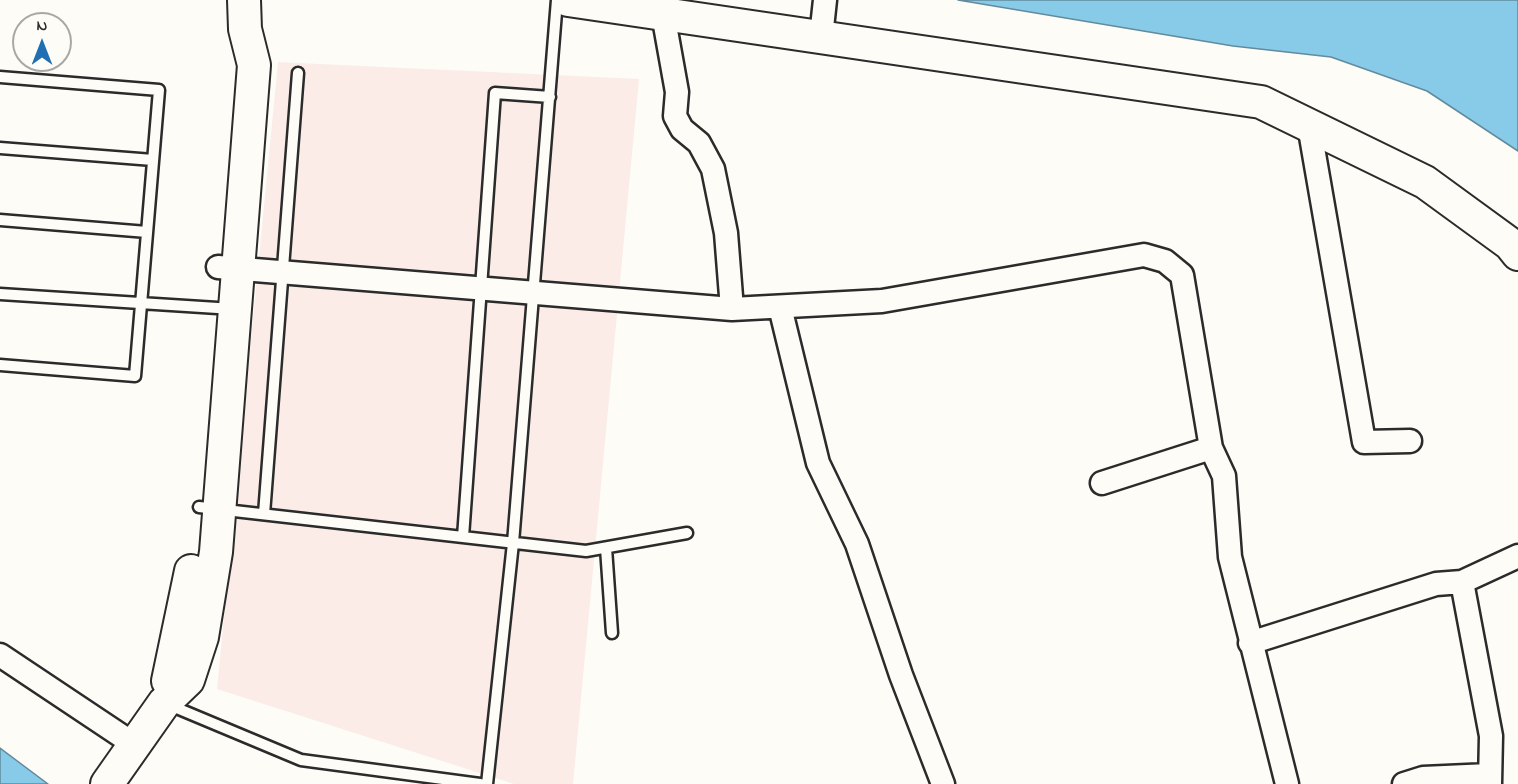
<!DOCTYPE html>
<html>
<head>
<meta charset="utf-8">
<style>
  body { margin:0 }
  #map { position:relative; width:1518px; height:784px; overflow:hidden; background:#fdfcf7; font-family:"Indie Flower",sans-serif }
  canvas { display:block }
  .north { position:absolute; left:12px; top:12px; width:60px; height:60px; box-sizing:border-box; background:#fdfcf7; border:2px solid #a9a8a5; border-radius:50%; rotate:0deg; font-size:16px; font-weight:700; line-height:24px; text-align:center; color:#2b2b2b }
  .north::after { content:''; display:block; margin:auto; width:21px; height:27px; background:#1f6fb2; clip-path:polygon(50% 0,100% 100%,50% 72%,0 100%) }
</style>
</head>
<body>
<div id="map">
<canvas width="1518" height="784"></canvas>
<div class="north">N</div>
</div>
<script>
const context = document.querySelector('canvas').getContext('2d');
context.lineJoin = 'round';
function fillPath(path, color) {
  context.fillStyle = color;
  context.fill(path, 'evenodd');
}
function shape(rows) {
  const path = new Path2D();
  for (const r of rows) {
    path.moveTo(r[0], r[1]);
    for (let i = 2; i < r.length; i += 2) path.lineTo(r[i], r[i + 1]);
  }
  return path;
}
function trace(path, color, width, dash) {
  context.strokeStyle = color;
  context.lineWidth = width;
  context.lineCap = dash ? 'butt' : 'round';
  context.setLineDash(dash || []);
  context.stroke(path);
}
fillPath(shape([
  [278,62,639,79,573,784,514,784,217,689]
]), '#fbece8');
const water = shape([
  [958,0,1518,0,1518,151,1427,91,1331,57,1233,46,958,0],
  [0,748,48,784,0,784,0,748]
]);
fillPath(water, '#87cbe9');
trace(water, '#628b9d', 1.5);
const lane = shape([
  [0,77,159,90,135,376,0,365],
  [0,148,153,160],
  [0,220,147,232],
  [0,294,233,309],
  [199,507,586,551,687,533],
  [264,514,298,73],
  [463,537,495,93,550,97],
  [606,548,612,633],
  [167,704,301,760,480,784],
  [487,784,513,543,557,0]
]);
const street = shape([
  [663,14,677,92,675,116,682,129,699,143,713,169,726,233,732,309],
  [821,37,825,0],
  [1309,125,1364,442,1410,441],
  [218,267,732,309,882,301,1144,255,1165,261,1182,275,1211,448,1224,476,1230,557,1287,784],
  [780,307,818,463,857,544,901,675,943,784],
  [1102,483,1211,448],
  [1462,582,1491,736,1490,784],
  [1250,643,1436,584,1462,582,1518,556],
  [0,655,135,745],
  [1404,784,1423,778,1489,775]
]);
const secondary = shape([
  [568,0,1261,102,1425,182,1510,244,1518,254],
  [168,681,191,571],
  [107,784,164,703,188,680,202,637,216,552,254,65,245,29,244,0]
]);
trace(lane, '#2b2b2b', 15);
trace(street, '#2b2b2b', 27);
trace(secondary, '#2b2b2b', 36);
trace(lane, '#fdfcf7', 10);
trace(street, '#fdfcf7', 22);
trace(secondary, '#fdfcf7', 32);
</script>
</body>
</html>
